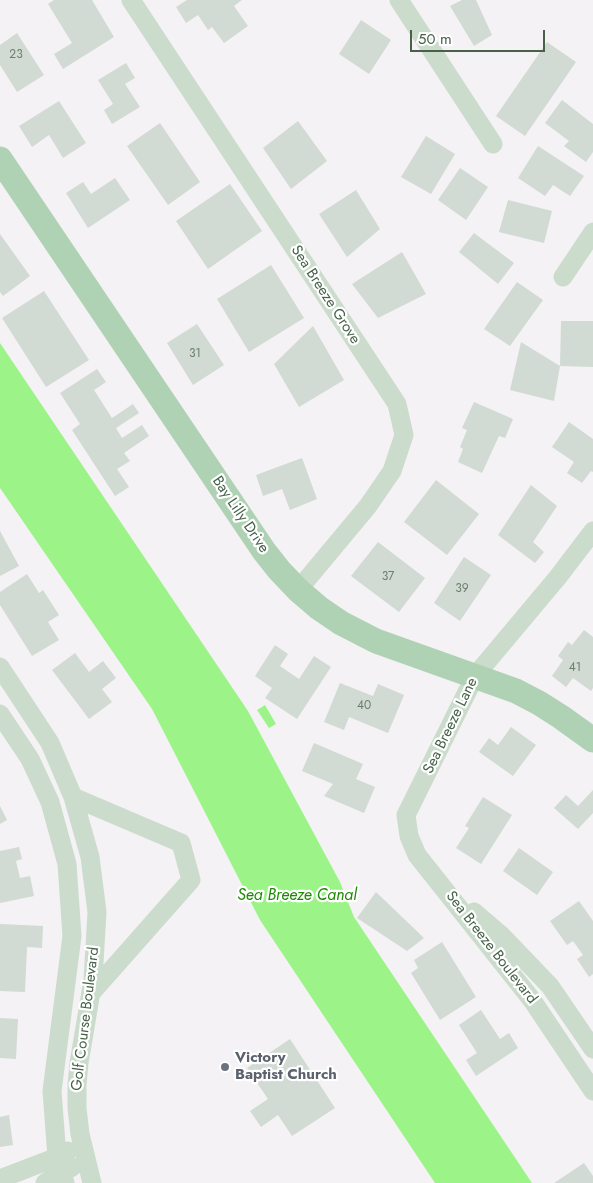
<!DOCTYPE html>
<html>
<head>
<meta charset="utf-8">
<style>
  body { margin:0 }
  #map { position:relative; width:593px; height:1183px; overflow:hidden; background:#f4f2f4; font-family:Jost,sans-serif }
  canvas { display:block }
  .scale { position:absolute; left:410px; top:30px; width:135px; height:22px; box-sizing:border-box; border:2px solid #48624a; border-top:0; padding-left:6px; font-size:15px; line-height:18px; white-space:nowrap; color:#48624a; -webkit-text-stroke:4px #fff; paint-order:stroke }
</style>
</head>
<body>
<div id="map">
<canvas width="593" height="1183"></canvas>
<div class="scale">50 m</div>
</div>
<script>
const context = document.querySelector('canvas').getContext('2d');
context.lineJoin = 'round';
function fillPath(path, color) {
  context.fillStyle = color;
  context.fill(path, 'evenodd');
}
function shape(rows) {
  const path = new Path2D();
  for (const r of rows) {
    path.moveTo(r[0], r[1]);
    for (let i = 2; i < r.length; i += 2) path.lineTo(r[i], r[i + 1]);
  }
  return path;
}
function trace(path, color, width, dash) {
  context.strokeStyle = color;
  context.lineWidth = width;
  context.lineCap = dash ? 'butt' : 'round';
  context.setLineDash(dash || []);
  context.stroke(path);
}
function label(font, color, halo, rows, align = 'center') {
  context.font = font + ' Jost,sans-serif';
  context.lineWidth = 4.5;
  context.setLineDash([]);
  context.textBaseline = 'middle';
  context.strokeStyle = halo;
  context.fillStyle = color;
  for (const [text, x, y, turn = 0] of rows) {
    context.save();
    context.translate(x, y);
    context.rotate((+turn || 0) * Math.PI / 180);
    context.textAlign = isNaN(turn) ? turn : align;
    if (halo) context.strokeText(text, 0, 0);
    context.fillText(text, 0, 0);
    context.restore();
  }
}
fillPath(shape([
  [0,343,248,711,340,882,354,917,532,1183,435,1183,260,920,152,709,0,488],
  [265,705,276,724,269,728,257,710]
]), '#9cf489');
fillPath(shape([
  [54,0,92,0,114,37,63,69,54,54,72,43,48,4],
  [187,0,242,0,234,6,248,26,224,43,212,27,208,30,198,15,186,23,176,7],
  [462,0,476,0,492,35,474,46,450,6],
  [361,20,391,40,369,74,339,54],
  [17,33,44,75,17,92,0,65,0,45],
  [547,42,576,62,525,136,496,116],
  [126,63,135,78,125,84,140,107,112,124,104,110,113,104,98,80],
  [562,100,593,124,593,152,586,162,564,146,569,141,545,123],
  [59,101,86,143,63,158,49,135,32,147,19,126],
  [298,121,327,161,291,189,263,148],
  [160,123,200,182,168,205,127,146],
  [426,136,455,154,431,194,401,177],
  [538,146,584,176,570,196,553,185,545,196,518,178],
  [460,168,488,187,466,220,438,200],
  [115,178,130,200,88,228,66,193,83,182,91,194],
  [230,184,262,231,208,269,176,221],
  [356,190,380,229,347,257,319,214],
  [508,200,552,211,544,243,499,232],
  [474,233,514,263,498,284,459,252],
  [0,234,30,276,3,296,0,292],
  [402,252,426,294,378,318,352,284],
  [271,265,304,318,249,352,217,299],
  [517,282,543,300,510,346,484,329],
  [44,291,89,360,46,387,2,318],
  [561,321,593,321,593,367,560,366],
  [197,324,224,365,193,385,167,343],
  [313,326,344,380,299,407,274,364],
  [521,342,560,366,554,401,510,390],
  [97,369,106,382,94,390,112,418,133,404,139,413,116,428,122,438,142,425,149,436,124,453,130,461,117,469,129,487,115,496,72,430,80,424,60,393],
  [474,402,513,419,505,438,499,436,482,473,458,462,463,449,460,447,467,430,462,428],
  [569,422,593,439,593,472,591,471,582,483,567,473,574,462,552,447],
  [302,458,317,499,290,510,282,489,263,496,256,475],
  [436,480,479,514,447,555,404,522],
  [531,485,557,506,533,542,544,552,535,563,498,535],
  [0,531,19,566,0,576],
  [378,542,425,578,399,612,351,576],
  [464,557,491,575,460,621,434,603],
  [27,574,39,593,43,590,59,615,48,622,59,640,32,656,0,605,0,592],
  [584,630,593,637,593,688,591,691,573,678,566,687,552,676,563,660,558,656,568,642,572,645],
  [275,645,288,654,280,666,299,679,314,656,331,667,297,719,265,698,272,688,255,676],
  [75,653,89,672,103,661,116,678,102,689,112,702,89,719,52,670],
  [340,683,373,696,378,684,404,695,388,733,349,717,344,730,324,722],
  [511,727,536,745,513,776,479,752,489,738,498,745],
  [314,743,363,764,356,779,375,787,364,813,324,796,333,784,302,771],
  [593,790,593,813,578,829,554,808,566,795,578,806],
  [483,797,512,815,481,864,456,848,469,828,465,826],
  [0,806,7,820,0,824],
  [19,847,22,859,16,861,20,878,30,876,34,896,0,903,0,851],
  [519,848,553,872,537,895,503,871],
  [376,892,424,938,407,951,357,918],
  [579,901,593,921,593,974,589,977,577,959,583,955,573,941,567,945,550,921],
  [0,924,43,926,42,948,27,947,25,992,0,991],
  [442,942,476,997,440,1020,411,973,418,968,414,960],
  [481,1010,500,1039,509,1033,518,1048,476,1076,466,1060,477,1053,459,1025],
  [0,1018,18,1019,16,1059,0,1058],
  [290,1039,335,1108,292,1136,278,1115,261,1127,250,1111,268,1099,247,1068],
  [9,1115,13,1145,0,1147,0,1117],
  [584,1163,593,1176,593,1183,554,1183]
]), '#d1dad3');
trace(shape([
  [131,0,397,404,404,435,392,471,368,506,298,590],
  [399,0,493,144],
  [563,277,593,232],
  [593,531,558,577,475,676,406,815,409,836,417,855,532,1000,593,1091],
  [0,667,50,743,73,797,90,857,97,912,93,980,79,1063,77,1085,77,1108,80,1134,92,1183],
  [0,714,30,759,50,802,67,864,72,936,52,1091,57,1157,65,1183],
  [73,797,181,843,191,880,92,992],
  [474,912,502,936,550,986,593,1049],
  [0,1179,57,1157,68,1151],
  [45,1183,72,1167]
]), '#cbdccc', 19);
trace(shape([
  [0,159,264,551,279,570,298,590,319,608,341,623,376,641,516,691,539,703,561,717,593,740]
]), '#b0d2b4', 25);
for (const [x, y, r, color] of [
  [225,1067,5,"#6b7280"]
]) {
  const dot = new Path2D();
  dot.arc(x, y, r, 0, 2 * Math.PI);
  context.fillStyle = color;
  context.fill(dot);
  trace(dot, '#fff', 2);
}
label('12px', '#6a806c', null, [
  ["23",16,55],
  ["31",195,354],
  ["37",388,577],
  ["39",462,589],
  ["41",575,668],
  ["40",364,706]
]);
label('15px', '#48624a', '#fff', [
  ["Sea Breeze Grove",325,295,57],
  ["Bay Lilly Drive",240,515,56],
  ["Sea Breeze Lane",451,726,-64],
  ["Sea Breeze Boulevard",491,948,52],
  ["Golf Course Boulevard",86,1019,-83]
]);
label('bold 15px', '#5b616d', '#fff', [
  ["Victory",235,1058],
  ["Baptist Church",235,1075]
], 'left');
label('italic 16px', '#1d8905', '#fff', [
  ["Sea Breeze Canal",297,896]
]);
</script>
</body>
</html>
